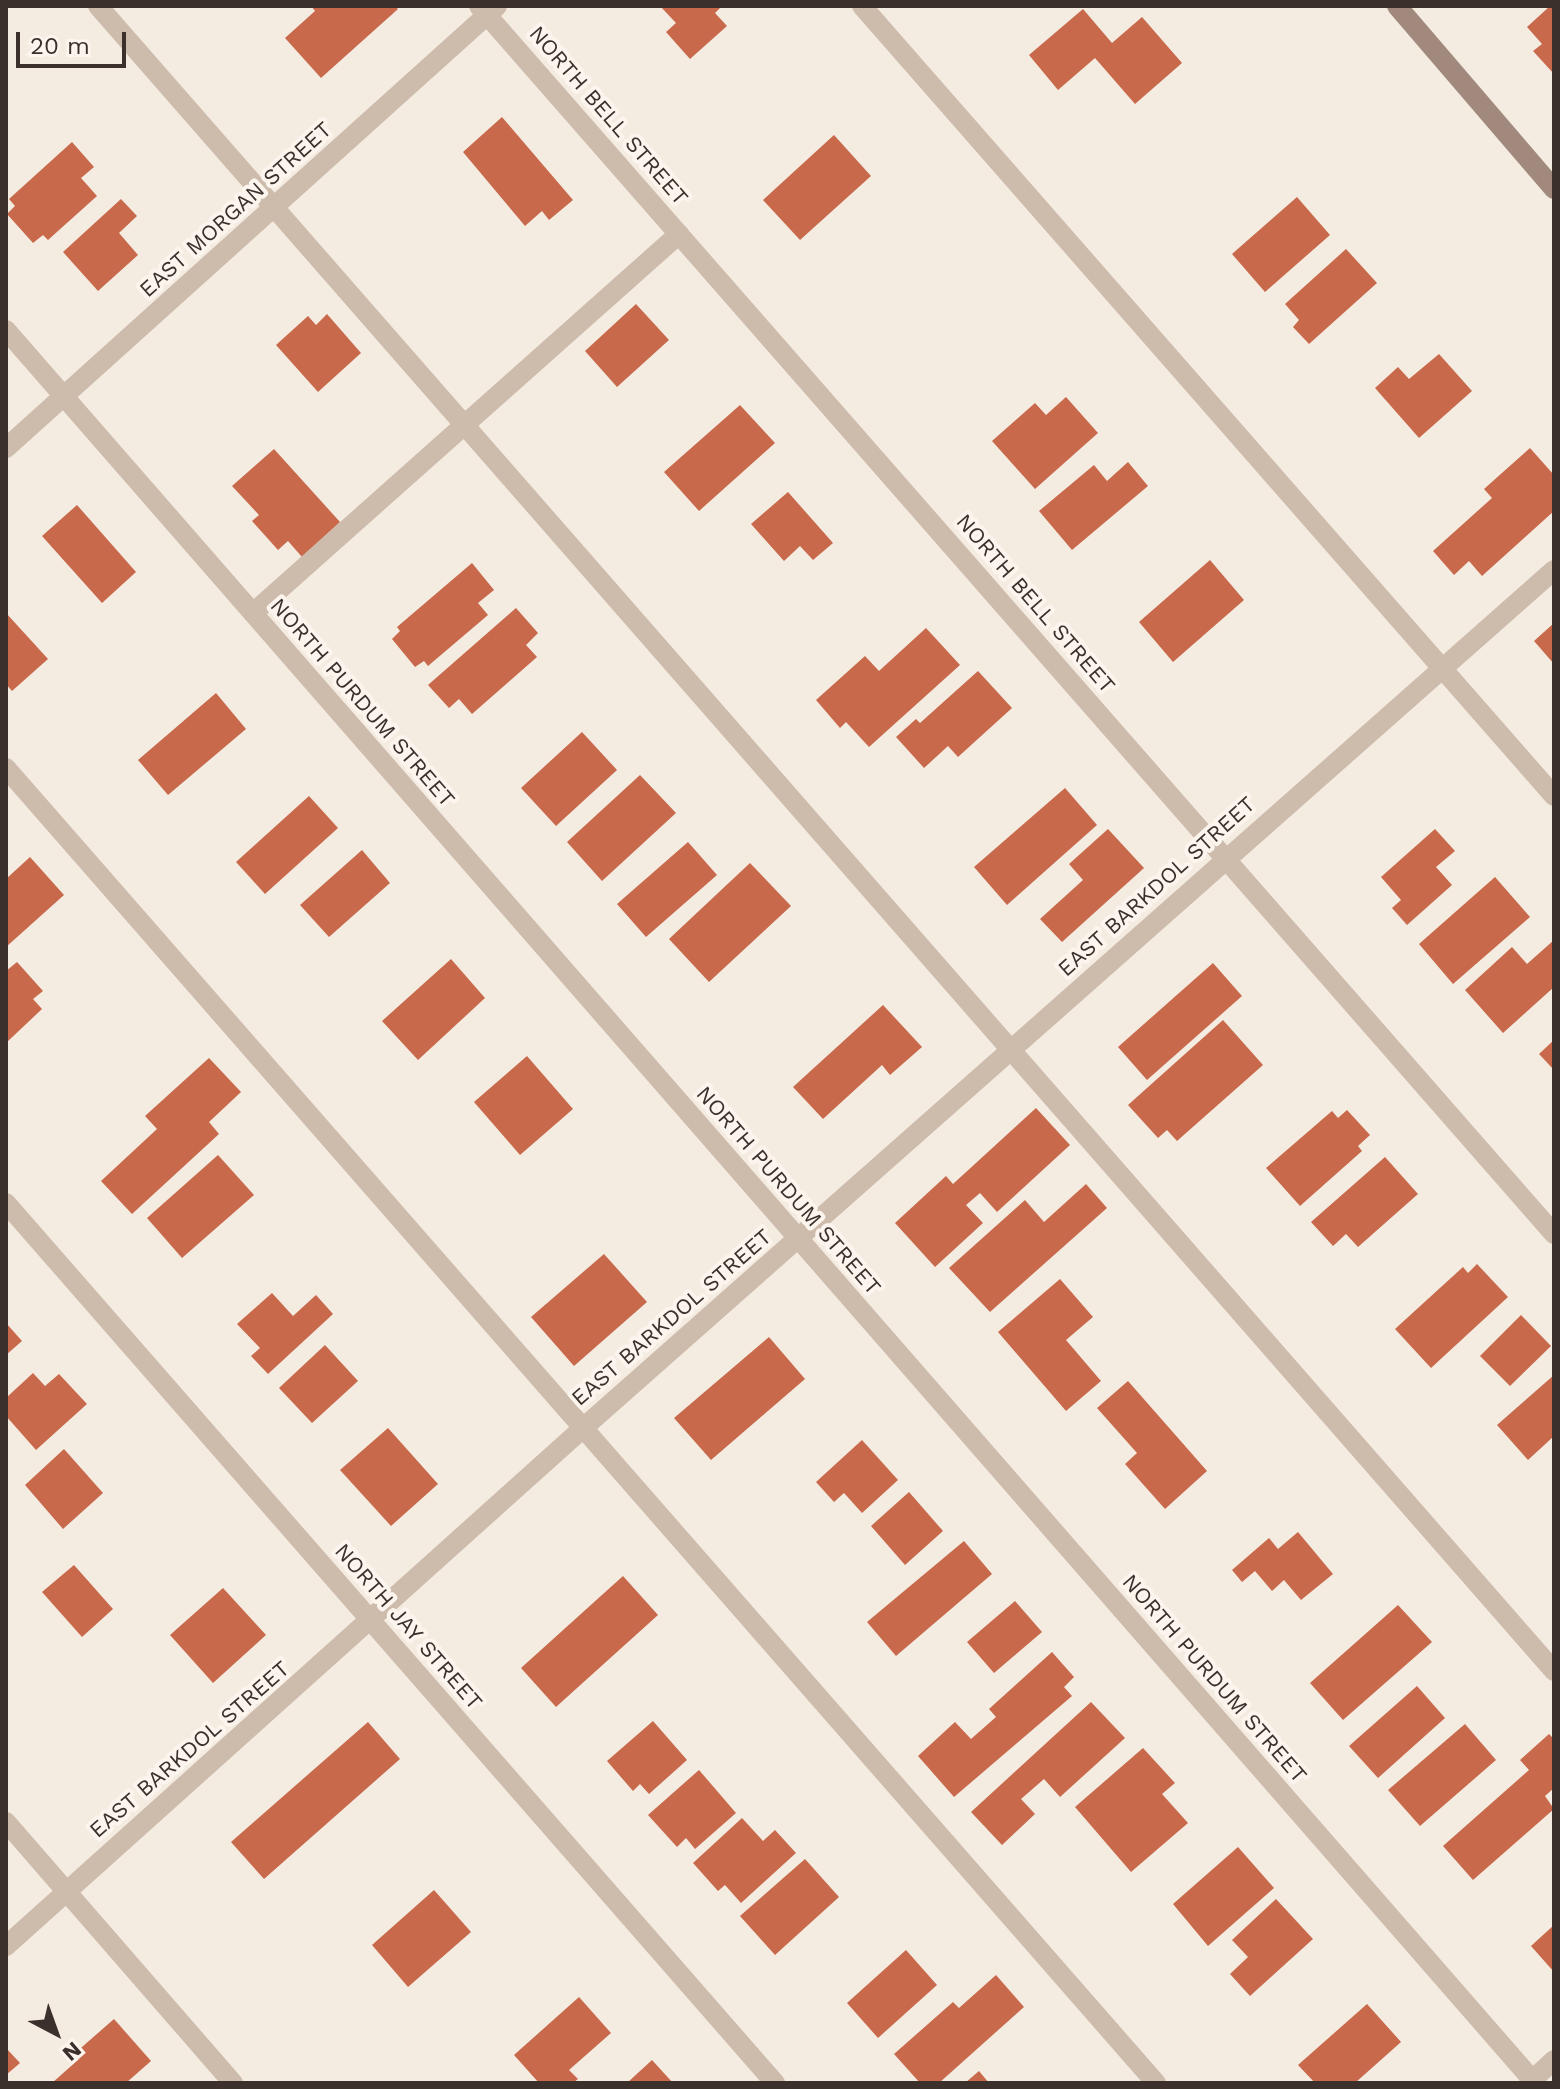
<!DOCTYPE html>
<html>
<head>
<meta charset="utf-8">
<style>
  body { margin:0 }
  #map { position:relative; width:1560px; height:2089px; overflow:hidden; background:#f4ebe1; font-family:"Work Sans",sans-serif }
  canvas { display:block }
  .frame { position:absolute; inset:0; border:8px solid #3b302b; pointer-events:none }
  .north { position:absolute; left:16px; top:1993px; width:80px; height:80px; -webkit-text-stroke:6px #fbf5ee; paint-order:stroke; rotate:139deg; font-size:22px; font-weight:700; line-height:32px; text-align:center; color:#3b302b }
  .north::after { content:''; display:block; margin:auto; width:28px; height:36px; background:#3b302b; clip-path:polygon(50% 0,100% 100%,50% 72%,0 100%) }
  .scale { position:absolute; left:16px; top:32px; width:110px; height:36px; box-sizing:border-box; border:4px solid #3b302b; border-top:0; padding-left:10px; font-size:24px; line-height:28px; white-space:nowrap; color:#3b302b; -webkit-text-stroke:6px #fbf5ee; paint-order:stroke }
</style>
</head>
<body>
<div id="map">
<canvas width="1560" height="2089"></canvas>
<div class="frame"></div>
<div class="north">N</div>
<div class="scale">20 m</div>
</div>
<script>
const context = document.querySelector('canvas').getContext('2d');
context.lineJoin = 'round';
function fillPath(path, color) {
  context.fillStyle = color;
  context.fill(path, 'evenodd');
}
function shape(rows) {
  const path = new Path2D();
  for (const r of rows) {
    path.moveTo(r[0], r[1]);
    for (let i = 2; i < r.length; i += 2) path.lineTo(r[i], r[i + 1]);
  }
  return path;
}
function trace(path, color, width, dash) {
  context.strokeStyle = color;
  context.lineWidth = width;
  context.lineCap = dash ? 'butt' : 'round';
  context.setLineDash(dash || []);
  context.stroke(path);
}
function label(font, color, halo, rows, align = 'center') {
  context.font = font + ' "Work Sans",sans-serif';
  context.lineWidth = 8;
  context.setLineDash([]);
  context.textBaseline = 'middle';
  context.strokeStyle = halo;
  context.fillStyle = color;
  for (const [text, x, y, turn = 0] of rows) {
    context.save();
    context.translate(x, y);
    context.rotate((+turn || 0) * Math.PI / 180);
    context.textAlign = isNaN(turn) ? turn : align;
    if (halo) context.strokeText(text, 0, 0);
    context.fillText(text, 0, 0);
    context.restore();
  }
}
fillPath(shape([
  [311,6,395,6,398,9,321,78,285,38,315,11],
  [660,6,722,6,715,13,727,26,690,59,666,32,676,23],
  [1550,6,1554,6,1554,74,1533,51,1542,44,1527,27],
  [1083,9,1112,43,1142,17,1182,63,1135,104,1095,58,1058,90,1029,55],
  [502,117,573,200,549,220,542,211,525,226,463,152],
  [834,135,871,176,800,240,763,200],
  [72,142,94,167,81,178,97,196,48,240,43,235,33,243,7,214,15,206,9,199],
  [1297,197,1330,235,1265,292,1232,254],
  [121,199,137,216,119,233,138,255,98,291,63,252],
  [1346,249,1377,283,1309,344,1293,327,1299,320,1285,304],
  [636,304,669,340,617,387,585,351],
  [327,314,361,353,318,392,276,345,308,316,316,325],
  [1439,354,1472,391,1419,438,1375,388,1398,367,1409,379],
  [1066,397,1098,433,1035,489,992,441,1035,403,1046,415],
  [740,405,775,443,699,511,664,472],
  [1530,448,1554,475,1554,511,1482,576,1469,561,1454,575,1433,551,1492,498,1484,489],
  [274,449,340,522,302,557,288,541,278,550,252,521,259,515,232,486],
  [1128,462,1148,486,1072,550,1039,511,1094,465,1107,481],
  [788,492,833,543,813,560,800,546,784,561,751,524],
  [77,505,136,572,102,603,42,536],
  [1210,560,1244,600,1173,662,1139,622],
  [472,563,494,590,478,603,488,615,428,666,424,661,415,667,392,639,400,631,397,627],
  [516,608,538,633,526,645,537,657,472,714,459,699,449,708,428,685],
  [6,613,48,659,12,691,6,684],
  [1554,623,1554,664,1534,641],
  [926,628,960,665,869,747,846,722,840,728,816,700,865,656,879,671],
  [978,671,1012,708,958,757,948,746,924,768,896,737,916,719,920,723],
  [216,693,246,729,168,795,138,760],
  [582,732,617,770,556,826,521,788],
  [640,775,676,813,602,881,567,842],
  [1065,788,1097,825,1007,905,974,867],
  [309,796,338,828,265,894,236,862],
  [1108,829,1144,868,1062,942,1040,919,1083,880,1069,864],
  [1435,829,1455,851,1436,867,1452,885,1407,925,1392,908,1401,900,1381,877],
  [688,842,717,875,646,937,617,904],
  [362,850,390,883,329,937,300,905],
  [30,857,64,895,6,947,6,879],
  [750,863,791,906,709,982,669,939],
  [1495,877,1530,917,1453,984,1419,944],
  [1554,940,1554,987,1503,1033,1465,990,1512,947,1527,964],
  [451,959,485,998,418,1060,382,1021],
  [17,962,43,991,33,999,42,1009,6,1043,6,971],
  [1213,963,1242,996,1147,1080,1118,1047],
  [883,1005,922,1047,890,1075,882,1065,823,1119,793,1087],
  [1223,1020,1263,1065,1177,1141,1167,1130,1158,1138,1128,1105],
  [1554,1040,1554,1070,1539,1054],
  [527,1056,573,1109,520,1155,474,1102],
  [209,1058,241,1092,209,1122,219,1134,132,1214,101,1181,157,1129,145,1116],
  [1036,1108,1070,1145,997,1212,980,1193,966,1205,983,1223,935,1267,895,1223,946,1176,953,1184],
  [1347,1110,1370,1135,1358,1146,1362,1151,1300,1206,1266,1168,1332,1111,1338,1118],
  [218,1155,254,1195,182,1258,147,1218],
  [1385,1157,1418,1194,1358,1247,1346,1234,1333,1246,1311,1222],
  [1086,1184,1107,1208,990,1312,949,1268,1025,1200,1044,1222],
  [604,1254,647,1302,574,1366,531,1317],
  [1477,1264,1508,1297,1431,1368,1395,1329,1463,1267,1468,1273],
  [1060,1279,1093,1317,1066,1340,1101,1381,1066,1411,998,1332],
  [272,1293,293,1316,316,1295,333,1314,268,1374,251,1356,260,1348,237,1324],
  [1521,1315,1551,1346,1510,1386,1480,1356],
  [6,1323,22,1341,6,1355],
  [769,1337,805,1379,711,1460,674,1418],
  [325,1345,358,1381,312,1423,279,1388],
  [33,1373,45,1386,59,1374,87,1404,36,1450,6,1416,6,1398],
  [1554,1375,1554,1436,1528,1460,1497,1425],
  [1128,1381,1207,1471,1165,1509,1125,1464,1137,1453,1097,1408],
  [388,1428,438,1484,391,1526,340,1470],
  [862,1440,898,1480,862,1513,844,1493,834,1502,816,1482],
  [64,1449,103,1493,63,1529,25,1485],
  [909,1492,943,1531,905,1565,871,1526],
  [1298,1532,1333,1574,1301,1600,1284,1580,1272,1591,1255,1571,1242,1582,1232,1570,1269,1538,1278,1549],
  [964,1541,992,1574,896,1656,867,1622],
  [74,1565,113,1609,82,1637,42,1592],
  [623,1576,658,1615,556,1707,521,1668],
  [223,1588,266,1635,213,1683,170,1635],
  [1015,1601,1042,1632,994,1673,967,1642],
  [1398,1605,1432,1642,1343,1720,1310,1683],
  [1052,1652,1074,1677,1064,1687,1072,1696,954,1797,918,1756,955,1722,971,1739,996,1717,989,1709],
  [1417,1686,1445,1718,1378,1778,1349,1746],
  [1091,1702,1125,1738,1060,1797,1044,1779,1021,1799,1035,1814,1002,1845,971,1812],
  [653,1721,687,1760,649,1794,640,1784,633,1791,607,1761],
  [368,1722,400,1759,264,1879,231,1842],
  [1465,1724,1496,1760,1420,1826,1388,1790],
  [1549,1734,1554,1739,1554,1788,1545,1796,1554,1809,1473,1880,1443,1846,1529,1770,1520,1760],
  [1143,1748,1175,1783,1162,1794,1188,1823,1131,1872,1075,1807],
  [699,1770,736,1813,695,1849,686,1838,677,1847,648,1815],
  [742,1818,763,1841,775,1830,796,1853,741,1903,725,1885,718,1891,693,1863],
  [1238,1847,1274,1888,1208,1946,1173,1904],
  [805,1859,839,1897,775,1955,740,1916],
  [434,1890,471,1932,408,1987,372,1945],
  [1276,1899,1313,1939,1250,1996,1230,1974,1248,1957,1232,1940],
  [1554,1925,1554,1972,1531,1946],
  [906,1950,937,1985,878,2038,847,2003],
  [996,1975,1024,2007,939,2083,920,2083,894,2054,953,2002,959,2008],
  [579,1997,611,2033,569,2070,578,2079,573,2083,539,2083,514,2055],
  [1367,2004,1401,2042,1355,2083,1315,2083,1298,2065],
  [114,2019,151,2061,126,2083,52,2083,79,2059,74,2054],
  [6,2048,20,2063,6,2075],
  [652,2060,673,2083,627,2083],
  [979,2071,989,2083,965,2083]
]), '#c8694b');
trace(shape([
  [98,6,1554,1671],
  [862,6,1554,796],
  [253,613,679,234],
  [6,768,1156,2083],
  [6,1822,233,2083]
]), '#cdbbac', 20);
trace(shape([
  [479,6,1554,1234],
  [6,330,1535,2083],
  [6,1203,775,2083],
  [6,1946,582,1429,1554,570],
  [1529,2083,1554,2060]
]), '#cdbbac', 20);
trace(shape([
  [6,448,497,6]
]), '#cdbbac', 20);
trace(shape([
  [1397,6,1554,189]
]), '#a18a7d', 20);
label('22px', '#3b302b', '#fbf5ee', [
  ["NORTH BELL STREET",608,116,49],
  ["EAST MORGAN STREET",236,210,-42],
  ["NORTH BELL STREET",1035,604,49],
  ["NORTH PURDUM STREET",362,703,49],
  ["EAST BARKDOL STREET",1157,887,-42],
  ["NORTH PURDUM STREET",788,1191,49],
  ["EAST BARKDOL STREET",672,1318,-41],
  ["NORTH JAY STREET",408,1627,49],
  ["NORTH PURDUM STREET",1214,1679,49],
  ["EAST BARKDOL STREET",190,1750,-41]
]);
</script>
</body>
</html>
